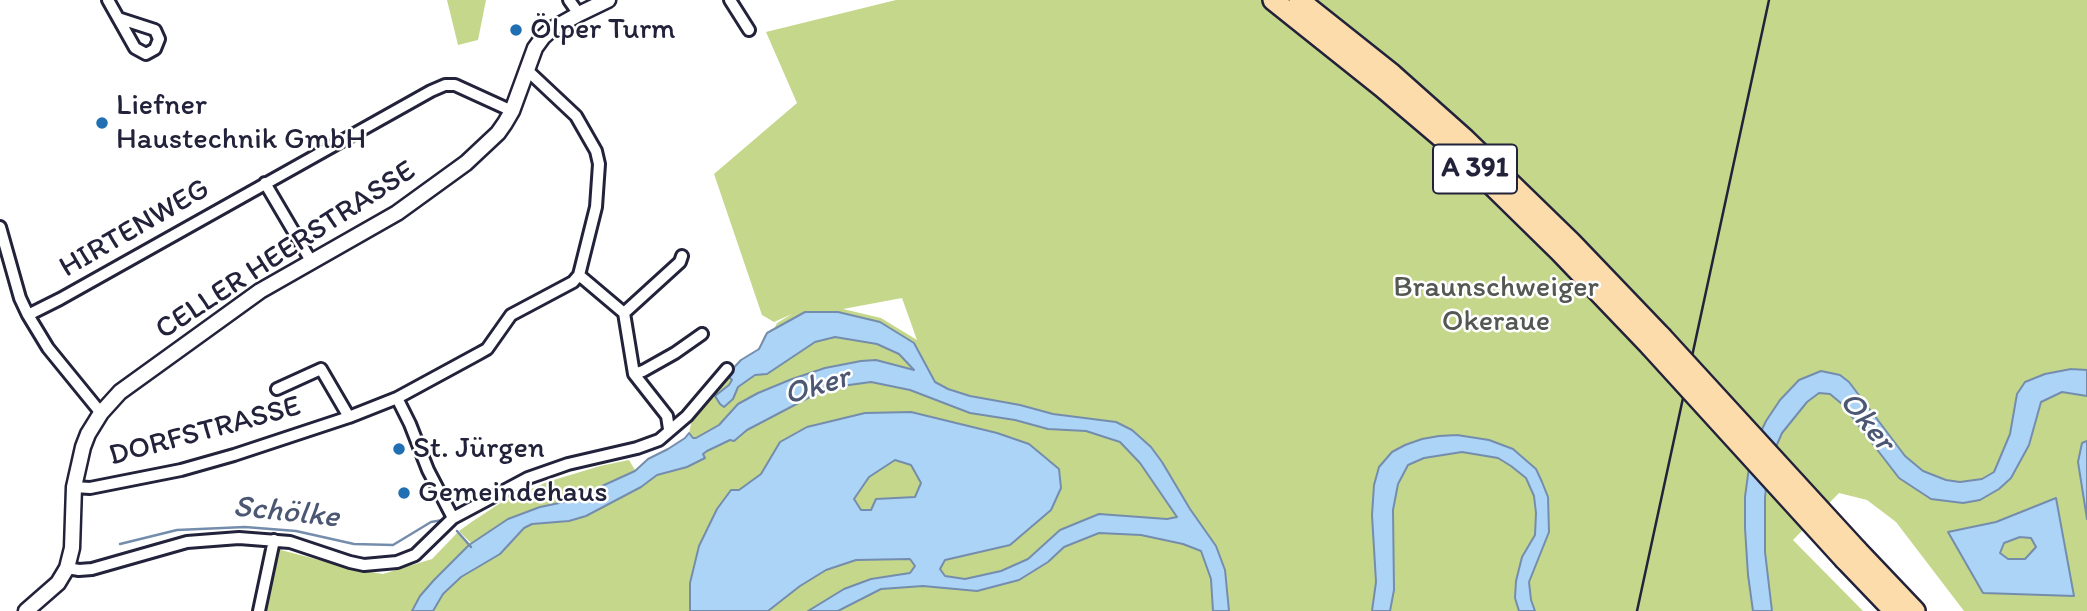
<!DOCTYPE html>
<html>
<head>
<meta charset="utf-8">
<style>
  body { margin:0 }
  canvas { display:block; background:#fff }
</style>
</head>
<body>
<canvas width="2087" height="611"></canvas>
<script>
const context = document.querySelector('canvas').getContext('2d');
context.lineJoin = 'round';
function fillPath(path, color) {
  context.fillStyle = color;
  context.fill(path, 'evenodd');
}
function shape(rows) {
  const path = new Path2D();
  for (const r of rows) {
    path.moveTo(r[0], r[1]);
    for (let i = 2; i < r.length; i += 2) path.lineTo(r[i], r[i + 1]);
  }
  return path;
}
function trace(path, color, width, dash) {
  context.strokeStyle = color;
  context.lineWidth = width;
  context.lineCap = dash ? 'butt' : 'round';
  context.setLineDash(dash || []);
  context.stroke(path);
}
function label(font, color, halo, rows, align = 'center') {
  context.font = font + ' Itim,sans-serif';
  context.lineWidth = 5;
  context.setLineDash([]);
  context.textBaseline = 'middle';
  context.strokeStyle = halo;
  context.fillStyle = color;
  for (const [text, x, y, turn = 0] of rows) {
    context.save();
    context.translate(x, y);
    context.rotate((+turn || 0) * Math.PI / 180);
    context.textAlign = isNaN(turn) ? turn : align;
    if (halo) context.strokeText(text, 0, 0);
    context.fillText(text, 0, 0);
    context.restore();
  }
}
fillPath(shape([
  [447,0,486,0,478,40,458,45],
  [896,0,2087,0,2087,611,1964,611,1896,522,1867,500,1839,493,1793,540,1863,611,260,611,273,548,358,570,383,574,432,559,458,532,470,544,471,543,459,531,473,521,502,502,547,482,600,466,629,460,635,470,648,459,668,449,685,438,689,433,691,424,690,418,732,369,741,360,759,349,764,336,774,329,777,323,792,314,774,322,762,315,714,174,797,103,766,32],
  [902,298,917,340,881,318,843,309]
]), '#c5d78b');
const water = shape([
  [805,312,838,312,880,322,914,343,935,382,948,389,970,396,1020,405,1053,414,1116,422,1132,430,1151,447,1162,462,1190,509,1216,546,1225,570,1229,611,1213,611,1211,579,1201,551,1183,544,1141,535,1099,533,1064,547,1048,562,1019,580,977,591,923,586,881,589,838,611,808,611,844,589,871,579,910,573,915,566,910,559,856,560,826,570,800,586,768,611,690,611,690,583,699,546,717,509,731,490,739,490,761,474,780,442,807,427,865,413,911,412,997,433,1029,444,1059,469,1061,488,1051,510,1010,545,945,560,940,569,945,576,965,579,1001,571,1028,559,1060,530,1099,514,1167,519,1177,517,1140,463,1120,442,1086,431,1048,429,1015,420,970,413,910,390,871,382,827,388,747,430,734,441,730,440,707,451,703,454,705,458,687,467,657,475,641,487,586,516,569,521,532,524,524,528,500,554,461,577,443,594,433,611,412,611,420,596,434,580,469,545,508,519,540,507,569,501,635,471,648,459,668,449,685,438,689,433,693,438,696,438,719,425,738,404,758,393,792,379,825,368,861,361,876,360,914,370,899,354,877,344,835,337,815,342,767,374,755,375,738,387,733,399,724,407,720,404,715,396,729,385,732,380,727,375,741,360,759,349,767,333,805,312],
  [895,460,911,465,921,483,915,497,876,499,871,510,861,510,854,499,869,477,895,460],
  [2071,369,2087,370,2087,396,2062,392,2041,402,2029,445,2011,478,1999,489,1980,500,1963,503,1931,499,1899,478,1842,404,1830,394,1819,393,1807,402,1782,433,1772,456,1767,475,1765,498,1765,552,1772,611,1753,611,1748,575,1745,528,1745,497,1750,460,1756,442,1766,421,1780,400,1799,380,1821,371,1840,375,1849,382,1905,456,1923,471,1946,480,1960,482,1982,479,1994,472,2010,434,2017,394,2025,382,2045,374,2071,369],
  [1457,435,1489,440,1513,449,1536,469,1542,482,1548,497,1549,532,1529,582,1531,600,1535,611,1519,611,1515,598,1516,581,1522,557,1535,535,1536,513,1534,496,1526,478,1511,466,1498,458,1462,452,1424,458,1408,465,1398,484,1393,510,1394,590,1390,611,1372,611,1376,582,1372,515,1374,485,1379,467,1392,452,1405,445,1422,439,1439,436,1457,435],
  [2087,441,2087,519,2078,462,2082,443,2087,441],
  [2056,498,2074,596,1983,593,1948,532,1996,522,2056,498],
  [2020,537,2031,538,2036,547,2025,559,2008,559,2000,553,2004,543,2020,537]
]);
fillPath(water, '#acd4f7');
trace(water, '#758dac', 2);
trace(shape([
  [457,531,471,547],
  [120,544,177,530,245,527,296,531,354,544,393,545,431,522,443,520]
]), '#758dac', 2.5);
const street = shape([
  [108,0,135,48,146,54,155,49,159,39,155,30,118,18],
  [569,0,579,14],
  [730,0,749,30],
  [265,183,311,261],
  [0,227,20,298,28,315,48,348,101,413],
  [579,275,624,313,634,374,667,416,669,429],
  [624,313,680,262,682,256],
  [28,315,60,299,431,91,445,85,455,85,512,111],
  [634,374,643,371,675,353,702,334],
  [277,389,321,369,349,417],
  [397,398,410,424,428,470,453,518],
  [74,487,90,488,181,470,234,455,349,417,397,398,478,354,487,349,511,315,573,282,579,275,596,207,599,164,596,151,576,116,527,70],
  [67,568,79,570,92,569,187,542,239,538,290,542,350,562,364,565,397,562,415,555,453,518,528,478,568,464,637,448,659,440,687,416,727,369],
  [259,611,274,540]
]);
const secondary = shape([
  [26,611,58,583,67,568,72,548,74,487,83,447,88,434,101,413,120,392,260,291,397,213,466,163,498,133,505,123,512,111,535,48,543,37,552,29,579,14,608,0]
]);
const highway = shape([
  [1273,0,1382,87,1455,149,1560,252,1650,346],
  [1299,0,1392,74,1465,139,1571,242,1661,336],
  [1857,550,1915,611],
  [1845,560,1894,611]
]);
trace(street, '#22223b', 16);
trace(secondary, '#22223b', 19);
trace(highway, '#22223b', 24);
trace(street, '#fff', 10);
trace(secondary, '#fff', 14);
trace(highway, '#fddcac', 19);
trace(shape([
  [1637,611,1769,0]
]), '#22223b', 2.5);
const highwayBridge = shape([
  [1661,336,1857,550],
  [1650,346,1845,560]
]);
trace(highwayBridge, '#22223b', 24, []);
trace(highwayBridge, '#fddcac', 19);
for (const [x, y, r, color] of [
  [516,30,7,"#1f6fb2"],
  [102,123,7,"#1f6fb2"],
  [399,449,7,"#1f6fb2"],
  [404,493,7,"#1f6fb2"]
]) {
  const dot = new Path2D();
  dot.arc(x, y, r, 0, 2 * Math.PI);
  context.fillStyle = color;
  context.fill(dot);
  trace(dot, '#fff', 2.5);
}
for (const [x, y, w] of [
  [1475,169,84]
]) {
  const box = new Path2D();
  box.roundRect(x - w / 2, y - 24.5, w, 49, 5);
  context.fillStyle = '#fff';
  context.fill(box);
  trace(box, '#22223b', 2);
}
label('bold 28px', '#22223b', null, [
  ["A 391",1475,169]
]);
label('30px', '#22223b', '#fff', [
  ["Ölper Turm",530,30],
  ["Liefner",116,106],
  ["Haustechnik GmbH",116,140],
  ["St. Jürgen",413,449],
  ["Gemeindehaus",418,493]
], 'left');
label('30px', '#22223b', '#fff', [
  ["HIRTENWEG",135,229,-30],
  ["CELLER HEERSTRASSE",286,251,-33],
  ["DORFSTRASSE",205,432,-15]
]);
label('30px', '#535853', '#fff', [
  ["Braunschweiger",1496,288],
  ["Okeraue",1496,322]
]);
label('italic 32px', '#4b5773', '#fff', [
  ["Oker",817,387,-17],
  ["Oker",1866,422,50],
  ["Schölke",286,513,6]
]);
</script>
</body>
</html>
